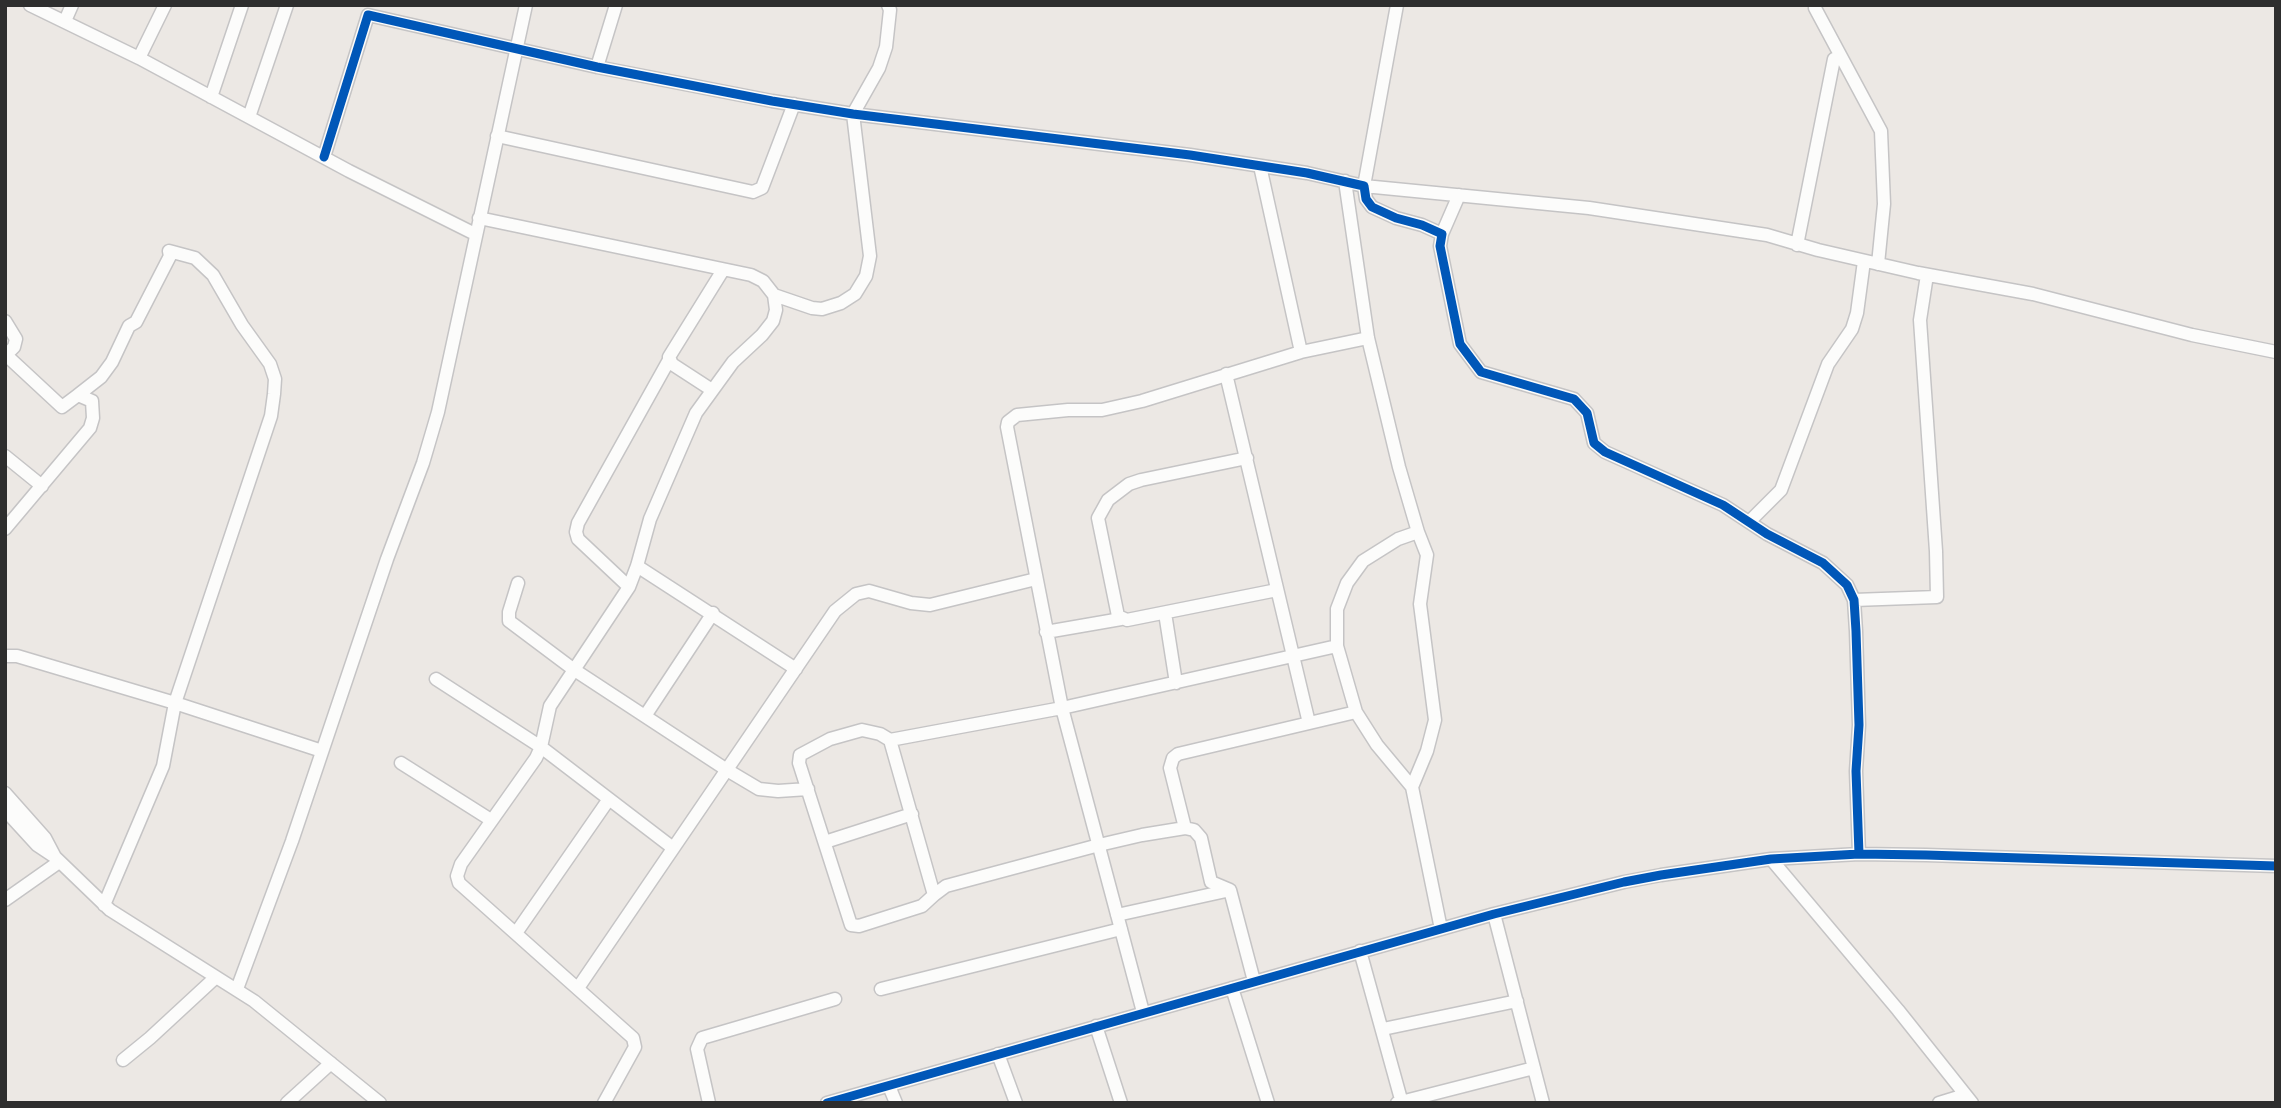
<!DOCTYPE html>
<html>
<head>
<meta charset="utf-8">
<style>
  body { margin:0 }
  #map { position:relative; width:2281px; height:1108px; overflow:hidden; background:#ece8e4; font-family:"Asap Condensed",sans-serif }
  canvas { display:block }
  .frame { position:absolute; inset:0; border:7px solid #2e2e2e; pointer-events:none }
</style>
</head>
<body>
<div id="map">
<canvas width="2281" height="1108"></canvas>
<div class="frame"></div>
</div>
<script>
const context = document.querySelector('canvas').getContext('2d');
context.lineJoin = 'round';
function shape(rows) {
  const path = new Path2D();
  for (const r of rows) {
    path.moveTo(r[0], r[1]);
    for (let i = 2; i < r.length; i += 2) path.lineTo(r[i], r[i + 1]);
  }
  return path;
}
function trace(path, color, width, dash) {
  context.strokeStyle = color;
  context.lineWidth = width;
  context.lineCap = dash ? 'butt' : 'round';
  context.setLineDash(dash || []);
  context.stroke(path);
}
const minor = shape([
  [30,5,139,58,349,171,475,234],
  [1397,5,1364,186,1589,208,1767,235,1818,250,1918,273,2033,294,2192,335,2276,352],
  [1815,8,1881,131,1884,204,1878,264],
  [65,21,72,5],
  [139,58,165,5],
  [597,67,616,5],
  [211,97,242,5],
  [249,117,287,5],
  [497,136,753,192,762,188,794,104],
  [324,157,368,15,597,67,772,101,853,114,1190,155,1307,173,1364,186,1366,199,1372,207,1396,218,1422,225,1442,234,1440,246,1460,344,1481,372,1574,399,1587,413,1594,443,1605,452,1723,505,1767,534,1823,563,1847,585,1854,600,1856,631,1859,725,1856,771,1859,854],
  [1260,166,1301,352],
  [1345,181,1368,338,1399,467,1418,532,1427,555,1420,604,1435,720,1427,751,1412,787],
  [479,218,751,275,763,281,774,295,776,310,773,321,762,335,733,362,696,413,650,519,637,566,629,587,550,706,541,747,536,758,461,864,457,876,459,883,633,1038,635,1047,604,1103],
  [1442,234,1459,195],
  [1797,245,1834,59],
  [774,295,812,308,822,309,841,303,855,294,866,276,870,256,853,114,879,68,886,47,890,10,888,5],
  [5,321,16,339,14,347,5,356],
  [6,355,62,407,78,395],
  [1226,374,1309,723],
  [712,390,672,364,669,357,723,270],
  [5,456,42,486],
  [1247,458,1141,480,1129,484,1108,500,1098,518,1118,616,1127,620,1277,590],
  [1749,522,1781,490,1828,364,1852,329,1857,313,1864,261],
  [5,529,90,428,93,418,92,401,78,395,101,377,112,362,129,326,136,322,170,256,169,251,195,258,213,275,242,325,270,364,275,379,274,394,271,416,175,703,163,766,104,905],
  [1418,532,1398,539,1363,561,1347,583,1337,609,1337,646,1356,712,1377,745,1412,787,1441,929],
  [637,566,796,669],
  [518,583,509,612,509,621,573,669,727,770,759,789,778,791,808,789],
  [629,587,578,539,576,532,578,523,669,360],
  [1854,600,1937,597,1936,551,1920,320,1927,275],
  [1165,613,1176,683],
  [1046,632,1121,619],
  [5,656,17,656,175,703,322,751],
  [436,679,541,747,673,848],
  [645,716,713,613],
  [890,740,934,895,946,886,1099,845,1142,835,1185,828,1194,830,1201,838,1211,882,1230,890,1254,981],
  [401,763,491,820],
  [5,793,45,838,55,857],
  [5,810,37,845,55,857,110,910,254,1001,380,1103],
  [1185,828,1170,768,1173,758,1178,754,1356,712],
  [825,842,912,814],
  [1771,859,1898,1010,1972,1103],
  [934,895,922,906,859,926,851,925,799,763,800,755,830,739,862,730,880,734,890,740,1062,708,1337,646],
  [5,900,59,862],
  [1494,914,1543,1103],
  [1117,915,1226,891],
  [516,933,609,799],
  [1360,951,1402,1103],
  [578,988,835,611,856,594,869,591,911,603,930,605,1036,579],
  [1232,988,1268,1103],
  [237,989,292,841,387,559,423,463,438,412,526,5],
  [881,989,1121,929],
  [1143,1012,1062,708,1007,427,1008,422,1017,415,1068,410,1102,410,1142,401,1301,352,1368,338],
  [1096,1026,1121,1103],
  [1383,1029,1517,1001],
  [998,1054,1016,1103],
  [123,1060,150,1038,216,977],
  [889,1086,896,1103],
  [287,1103,331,1063],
  [709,1103,697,1049,702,1038,835,999],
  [827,1103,1494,914,1624,882,1661,875,1771,859,1859,854,1926,855,2276,866],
  [1397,1103,1534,1068],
  [1939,1103,1965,1095]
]);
trace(minor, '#c5c4c5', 15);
trace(minor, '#fcfcfb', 12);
trace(shape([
  [324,157,368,15,597,67,772,101,853,114,1190,155,1307,173,1364,186,1366,199,1372,207,1396,218,1422,225,1442,234,1440,246,1460,344,1481,372,1574,399,1587,413,1594,443,1605,452,1723,505,1767,534,1823,563,1847,585,1854,600,1856,631,1859,725,1856,771,1859,854],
  [827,1103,1494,914,1624,882,1661,875,1771,859,1859,854,1926,855,2276,866]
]), '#0057b8', 9);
</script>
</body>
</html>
